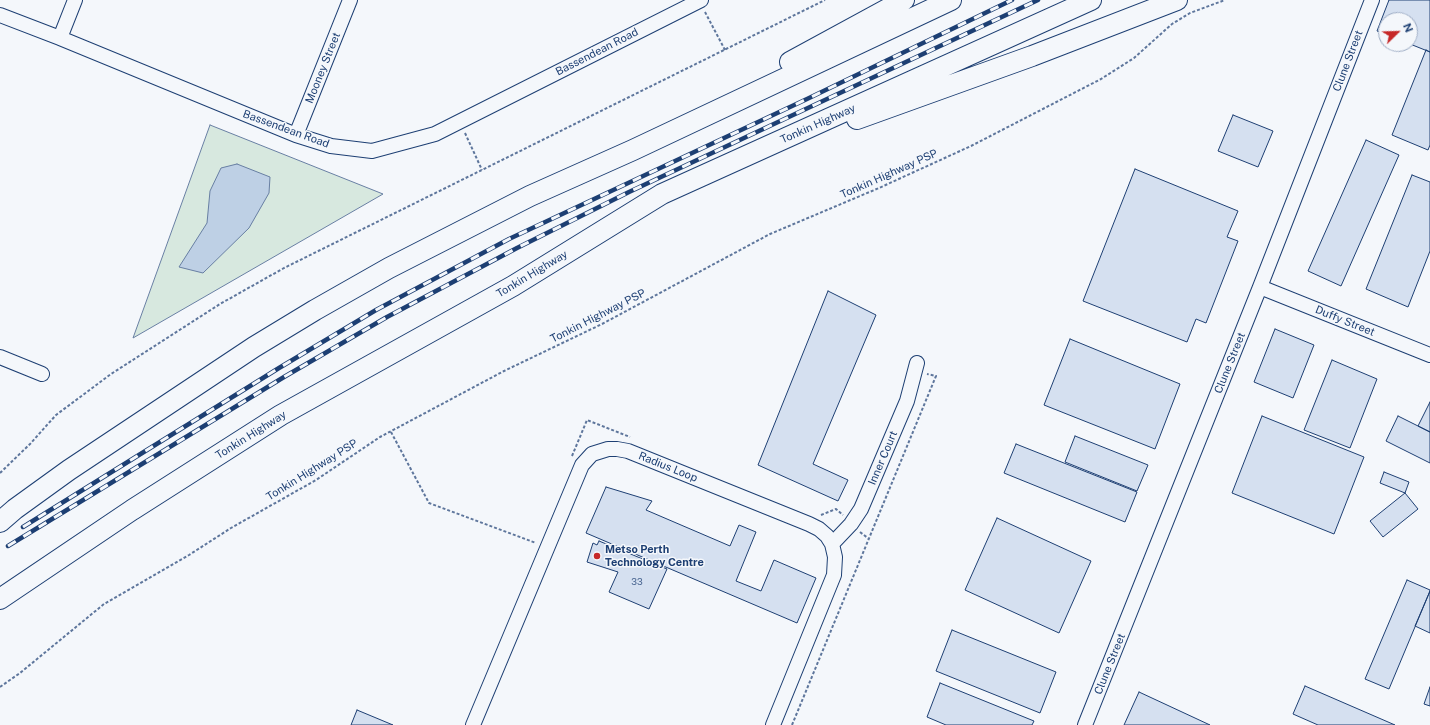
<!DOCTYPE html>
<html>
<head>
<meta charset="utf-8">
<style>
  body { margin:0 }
  #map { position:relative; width:1430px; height:725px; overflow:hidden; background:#f4f7fb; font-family:"Public Sans",sans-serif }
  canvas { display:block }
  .north { position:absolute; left:1378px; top:12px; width:40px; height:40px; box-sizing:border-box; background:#f4f7fb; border:1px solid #9eadc5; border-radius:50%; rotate:67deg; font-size:11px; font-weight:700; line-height:16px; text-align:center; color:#1d3f73 }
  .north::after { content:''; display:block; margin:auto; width:14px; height:18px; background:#c62828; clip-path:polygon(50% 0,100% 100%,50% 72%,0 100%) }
</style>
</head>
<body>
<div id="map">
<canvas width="1430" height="725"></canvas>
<div class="north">N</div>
</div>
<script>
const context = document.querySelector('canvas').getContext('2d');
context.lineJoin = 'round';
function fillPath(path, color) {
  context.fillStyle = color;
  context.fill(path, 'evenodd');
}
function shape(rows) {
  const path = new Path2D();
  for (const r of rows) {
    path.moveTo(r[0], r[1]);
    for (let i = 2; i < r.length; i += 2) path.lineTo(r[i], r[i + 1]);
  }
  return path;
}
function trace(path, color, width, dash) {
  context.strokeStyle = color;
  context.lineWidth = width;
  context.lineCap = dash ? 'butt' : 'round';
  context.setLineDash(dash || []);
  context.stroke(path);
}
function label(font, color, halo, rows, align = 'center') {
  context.font = font + ' "Public Sans",sans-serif';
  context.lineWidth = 3;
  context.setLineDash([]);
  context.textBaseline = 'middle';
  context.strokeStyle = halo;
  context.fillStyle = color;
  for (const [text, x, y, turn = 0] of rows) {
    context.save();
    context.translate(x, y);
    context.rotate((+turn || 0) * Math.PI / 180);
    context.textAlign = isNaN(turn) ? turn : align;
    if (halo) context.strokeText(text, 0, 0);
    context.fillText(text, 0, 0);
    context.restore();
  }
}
const green = shape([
  [210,125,383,194,133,338,210,125]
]);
fillPath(green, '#d7e8df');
trace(green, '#687fa3', 1);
const water = shape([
  [237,164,270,177,269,193,249,228,203,273,179,267,207,223,210,191,221,168,237,164]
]);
fillPath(water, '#bed0e5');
trace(water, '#687fa3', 1);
const building = shape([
  [1389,0,1430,0,1430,52,1410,44,1410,20,1386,20,1386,34,1377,31,1389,0],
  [1426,50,1430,52,1430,145,1428,150,1392,135,1426,50],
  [1233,115,1273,131,1258,167,1218,151,1233,115],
  [1366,140,1399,155,1341,286,1308,271,1366,140],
  [1135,169,1238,211,1227,237,1238,241,1206,323,1196,319,1187,342,1083,301,1135,169],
  [1412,175,1430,182,1430,251,1408,307,1366,289,1412,175],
  [828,291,876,315,813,464,848,480,838,501,758,465,828,291],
  [1275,329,1314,345,1293,398,1254,382,1275,329],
  [1070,339,1180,384,1155,449,1044,405,1070,339],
  [1332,360,1377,379,1350,448,1304,430,1332,360],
  [1430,402,1430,432,1418,426,1430,402],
  [1262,416,1364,457,1334,534,1232,493,1262,416],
  [1398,416,1430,432,1430,463,1386,441,1398,416],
  [1075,436,1148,465,1137,491,1065,462,1075,436],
  [1016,444,1137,492,1125,522,1004,473,1016,444],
  [1384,472,1409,482,1405,493,1380,483,1384,472],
  [606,487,652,501,646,510,730,546,739,525,756,532,736,581,761,591,774,560,816,578,797,623,586,533,606,487],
  [1405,493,1418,509,1383,537,1370,521,1405,493],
  [997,518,1091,561,1059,633,965,590,997,518],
  [599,541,667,569,649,609,609,592,618,572,587,562,593,543,597,545,599,541],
  [1407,580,1430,590,1430,591,1389,689,1365,679,1407,580],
  [1430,591,1430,633,1415,626,1430,591],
  [952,630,1056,672,1040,713,936,671,952,630],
  [940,683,1034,721,1032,725,946,725,927,717,940,683],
  [1305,686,1395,725,1318,725,1293,714,1305,686],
  [1430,687,1430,706,1424,704,1430,687],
  [1139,692,1210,725,1124,725,1139,692],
  [357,710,393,725,351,725,357,710]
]);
fillPath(building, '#d5e0f0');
trace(building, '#1d3f73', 1);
const minor = shape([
  [0,15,60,38,296,135,331,146,372,151,435,134,701,0],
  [60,38,75,0],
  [296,135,350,0],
  [1260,287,1430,355],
  [0,357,42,374],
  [832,544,851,524,861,509,907,401,917,363],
  [473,725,582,465,592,454,608,449,617,449,628,451,809,524,819,529,827,536,832,544,835,557,834,575,773,725],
  [1085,725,1260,287,1372,0]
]);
const highway = shape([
  [790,62,904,0],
  [857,119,1032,56,1177,0],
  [0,522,15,509,69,470,254,347,315,310,389,268,530,196,633,150,951,0],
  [0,599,132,510,281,415,513,286,662,194,1091,0]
]);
trace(minor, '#1d3f73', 16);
trace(highway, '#1d3f73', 22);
trace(shape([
  [705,12,725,50],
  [465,133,482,170],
  [391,432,429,503,536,543],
  [572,456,587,420,630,437],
  [0,473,30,444,56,415,111,374,220,304,284,268,825,0],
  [821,515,836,509,843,515],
  [860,532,869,539],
  [0,687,20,673,104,604,189,555,231,528,316,480,380,437,504,371,602,324,770,234,879,188,971,146,1101,79,1134,58,1172,24,1190,13,1225,0],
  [792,725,936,376,927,374]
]), '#5e769c', 2, [3, 2]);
trace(minor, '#f4f7fb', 14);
trace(highway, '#f4f7fb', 20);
const rail = shape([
  [23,527,279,368,376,310,509,239,807,99,1012,0],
  [8,546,284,377,387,317,517,248,629,192,1038,0]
]);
trace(rail, '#1d3f73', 4.5);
trace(rail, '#f4f7fb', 3, [9]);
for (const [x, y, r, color] of [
  [597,556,4,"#c62828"]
]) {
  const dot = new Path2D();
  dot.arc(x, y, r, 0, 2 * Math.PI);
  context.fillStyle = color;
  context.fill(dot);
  trace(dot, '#f4f7fb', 1.5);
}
label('9px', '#4b6792', null, [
  ["33",637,582]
]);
label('11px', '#1d3f73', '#f4f7fb', [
  ["Bassendean Road",597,52,-27],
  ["Clune Street",1348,61,-69],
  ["Mooney Street",323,68,-68],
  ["Tonkin Highway",818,124,-24],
  ["Bassendean Road",286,129,20],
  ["Tonkin Highway PSP",889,174,-24],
  ["Tonkin Highway",532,274,-31],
  ["Tonkin Highway PSP",598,316,-27],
  ["Duffy Street",1345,321,22],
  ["Clune Street",1230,363,-68],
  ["Tonkin Highway",251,435,-32],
  ["Inner Court",883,458,-67],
  ["Radius Loop",668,467,22],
  ["Tonkin Highway PSP",312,470,-32],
  ["Clune Street",1110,664,-68]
]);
label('bold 11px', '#1d3f73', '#f4f7fb', [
  ["Metso Perth",605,550],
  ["Technology Centre",605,563]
], 'left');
</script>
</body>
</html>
